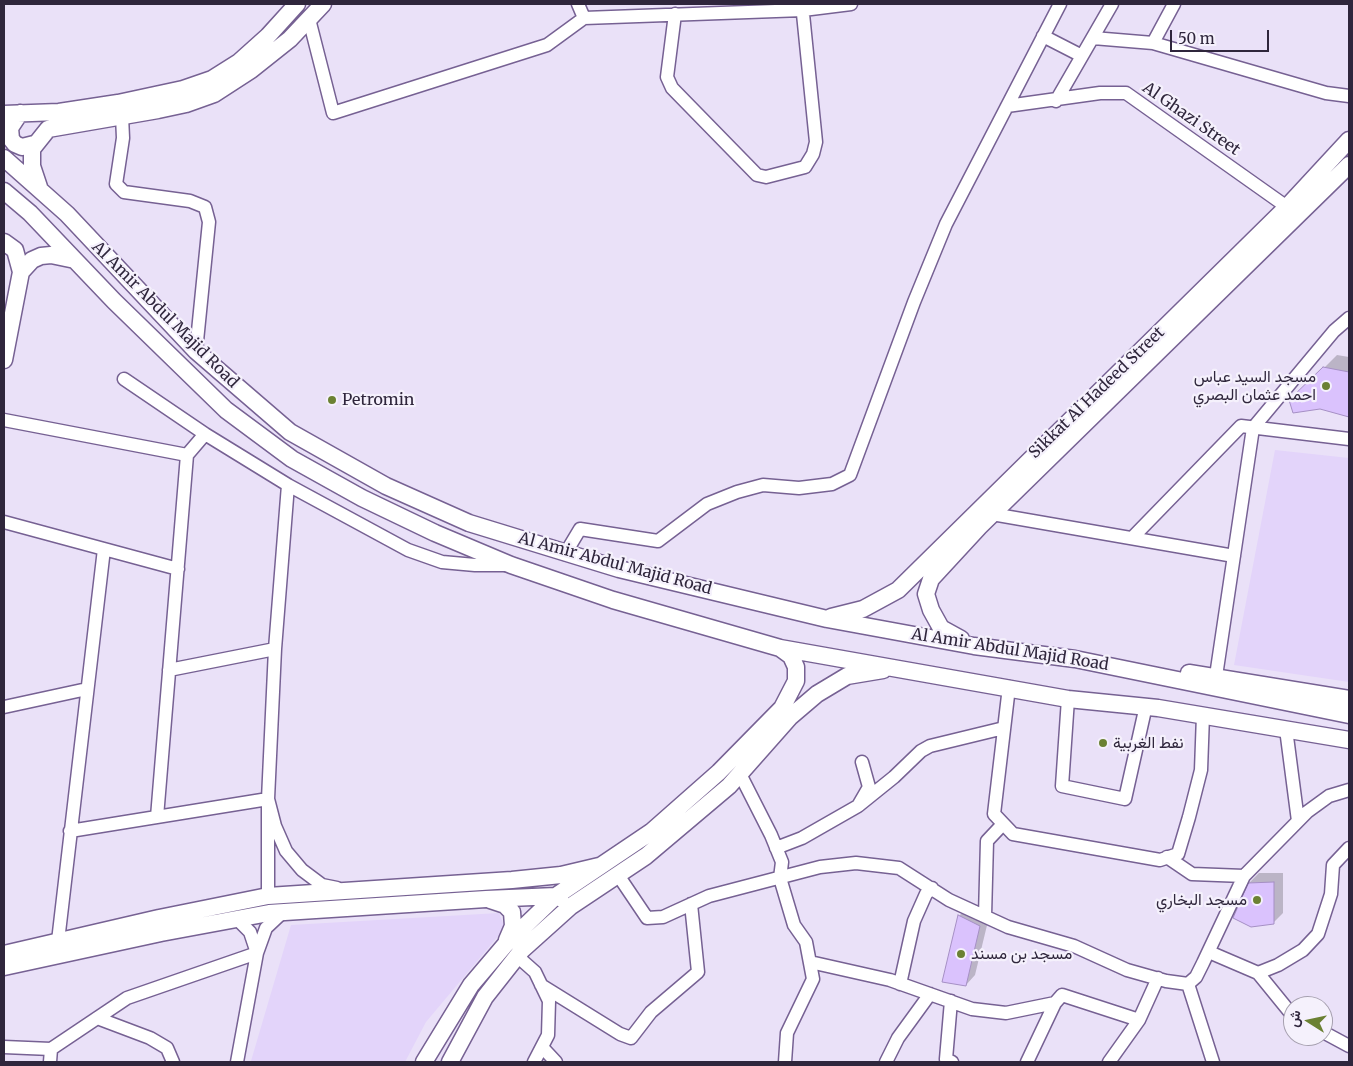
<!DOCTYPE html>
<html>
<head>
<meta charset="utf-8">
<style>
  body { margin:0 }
  #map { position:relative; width:1353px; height:1066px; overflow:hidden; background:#eae1f8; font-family:Merriweather,Vazirmatn,serif }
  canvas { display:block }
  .frame { position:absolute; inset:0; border:5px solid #2f263c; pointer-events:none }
  .north { position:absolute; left:1283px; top:996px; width:50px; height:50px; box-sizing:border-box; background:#f5f1fc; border:1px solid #a6a0af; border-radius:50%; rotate:280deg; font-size:14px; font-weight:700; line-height:20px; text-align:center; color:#2f263c }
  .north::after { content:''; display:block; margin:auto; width:18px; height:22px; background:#6b8133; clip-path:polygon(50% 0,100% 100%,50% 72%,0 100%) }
  .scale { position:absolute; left:1170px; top:30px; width:99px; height:22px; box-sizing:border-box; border:2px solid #2f263c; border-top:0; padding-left:6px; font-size:15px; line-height:18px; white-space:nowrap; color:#2f263c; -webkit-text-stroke:4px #f5f1fc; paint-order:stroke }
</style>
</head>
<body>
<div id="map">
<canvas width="1353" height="1066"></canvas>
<div class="frame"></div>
<div class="north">ش</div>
<div class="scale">50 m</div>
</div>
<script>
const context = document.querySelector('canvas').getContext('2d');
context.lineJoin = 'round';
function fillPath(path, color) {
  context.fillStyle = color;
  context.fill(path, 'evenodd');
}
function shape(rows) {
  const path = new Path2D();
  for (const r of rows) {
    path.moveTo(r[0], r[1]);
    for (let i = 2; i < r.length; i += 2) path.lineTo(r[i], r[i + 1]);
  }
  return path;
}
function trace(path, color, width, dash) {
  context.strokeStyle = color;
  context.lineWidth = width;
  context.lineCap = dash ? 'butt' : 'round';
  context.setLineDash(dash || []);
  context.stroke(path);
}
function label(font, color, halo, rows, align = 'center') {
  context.font = font + ' Merriweather,Vazirmatn,serif';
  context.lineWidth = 4.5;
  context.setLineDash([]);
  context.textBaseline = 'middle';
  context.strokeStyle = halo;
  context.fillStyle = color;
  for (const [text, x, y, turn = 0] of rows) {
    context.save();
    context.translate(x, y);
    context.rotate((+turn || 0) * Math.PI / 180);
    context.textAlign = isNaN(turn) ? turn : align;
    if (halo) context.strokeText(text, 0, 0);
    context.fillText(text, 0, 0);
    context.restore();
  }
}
fillPath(shape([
  [1275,450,1349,458,1349,682,1234,665],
  [499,913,505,928,426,1022,405,1062,251,1061,291,925]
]), '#e3d4fa');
fillPath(shape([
  [1337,355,1349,357,1349,415,1291,401],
  [1259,873,1283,873,1283,913,1273,923,1249,883],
  [969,906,989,917,975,975,966,985,959,916]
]), '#0003');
const building = shape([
  [1323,367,1349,372,1349,417,1320,409,1293,413,1289,400,1323,367],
  [1274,882,1274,924,1251,927,1233,918,1248,883,1274,882],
  [958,915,980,926,966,986,942,982,958,915]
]);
fillPath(building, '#dac2fd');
trace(building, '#a58fc4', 1);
const minor = shape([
  [578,4,584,18,803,10,851,4],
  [675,14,667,77,672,88,757,175,766,177,805,167,813,154,816,142,802,4],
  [309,19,333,113,547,45,584,18],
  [1043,36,1082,56],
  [1093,38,1153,43,1326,93,1349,96],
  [1153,43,1174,4],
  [1056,101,1112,4],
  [1007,106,1100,93,1126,93,1287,207],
  [122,116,123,138,116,184,124,192,190,201,205,207,209,222,196,351],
  [124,379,205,434],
  [4,420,187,455],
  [992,514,1234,556],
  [4,522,178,569],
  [1133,537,1241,426,1349,439],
  [565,554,580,529,658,541,707,504,737,492,763,485,799,488,832,484,850,475,914,302,946,224,1060,4],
  [169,670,275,649],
  [1216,676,1253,428,1334,331,1349,318],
  [1009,687,994,814,1013,834,1160,860,1178,854,1189,817,1201,770,1203,715],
  [1068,699,1062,786,1125,799,1145,710],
  [4,707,87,689],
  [1286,729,1298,821],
  [740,774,771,835,782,862,780,878,794,925,806,942,813,979,787,1033,785,1062],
  [858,806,894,777,921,751,930,746,1004,728],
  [157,817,187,455,205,434,288,485],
  [70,831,268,799,268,896],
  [776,848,802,838,858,806,869,787,862,762],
  [1167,857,1192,874,1244,876],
  [618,875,647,918,663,917,709,896,820,867,856,863,899,868,949,900,1008,927,1074,946,1127,970,1166,981,1188,984,1196,977,1203,963,1244,876,1307,812,1329,796,1349,790],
  [337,888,322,885,302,870,286,851,275,826,268,799,275,649,288,485,408,550,442,562,475,565,506,565],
  [985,916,987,841,1003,824],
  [58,941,104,549],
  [1209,952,1258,973,1293,1016],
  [517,956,535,972,549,1001,548,1035,534,1062],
  [810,962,890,980,972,1009,1006,1013,1055,1003,1062,995,1139,1020],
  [1258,973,1278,965,1303,950,1318,934,1331,894,1333,865,1349,848],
  [900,984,914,921,926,894,932,888],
  [1188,984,1213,1062],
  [541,985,620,1034,631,1038,651,1012,698,972,691,904],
  [951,1001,946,1059,952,1062],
  [97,1018,150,1038,167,1048,173,1062],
  [1323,1032,1349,1046],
  [4,1047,51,1049,127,998,257,953,250,932,237,919],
  [542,1047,556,1062],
  [50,1062,51,1049],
  [237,1062,257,953,266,928,283,912],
  [886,1062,898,1038,930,994],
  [1027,1062,1055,1003],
  [1109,1062,1139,1020,1158,978]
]);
const major = shape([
  [20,113,10,128,11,139,15,144,22,147,34,144],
  [4,114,59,112,118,103,183,89,212,79,239,62,268,36,297,4],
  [4,158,67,214,196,351,290,432,386,486,469,523,619,569,827,619,974,646,1075,659,1349,715],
  [39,187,32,166,32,149,48,129,158,110,186,104,214,94,251,70,290,39,323,4],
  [4,191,30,213,114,301,226,410,292,459,362,498,435,533,511,565,613,600,780,648,1068,699,1158,708,1349,740],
  [4,242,15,250,21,272],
  [4,360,21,272,32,260,41,256,51,255,75,260],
  [831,617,863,609,898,590,1287,207,1349,140],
  [961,639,941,628,931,610,926,594,931,579,979,527,1349,165],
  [1189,673,1349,699],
  [490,900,505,905,512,912,513,926,507,940],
  [4,954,159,918,268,896,512,880,561,875,599,866],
  [4,967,161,933,269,913,486,899,556,896,560,898],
  [424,1062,471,985,505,945,556,896,651,832,719,772,782,708,796,681,796,667,791,656,780,648],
  [450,1062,485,997,522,950,571,906,646,856,729,786,790,717,817,694,847,676,883,670]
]);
trace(minor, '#766193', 15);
trace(major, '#766193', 19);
trace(minor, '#fff', 12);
trace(major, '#fff', 16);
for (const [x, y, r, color] of [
  [1326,386,5,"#6b8133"],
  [332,400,5,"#6b8133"],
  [1103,743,5,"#6b8133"],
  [1257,900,5,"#6b8133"],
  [961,954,5,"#6b8133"]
]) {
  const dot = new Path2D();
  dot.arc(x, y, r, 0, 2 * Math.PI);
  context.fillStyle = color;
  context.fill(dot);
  trace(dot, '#f5f1fc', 2);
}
label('16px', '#2f263c', '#f5f1fc', [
  ["Al Ghazi Street",1191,119,35],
  ["Al Amir Abdul Majid Road",165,315,45],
  ["Sikkat Al Hadeed Street",1097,393,-44],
  ["Al Amir Abdul Majid Road",615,564,15],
  ["Al Amir Abdul Majid Road",1010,650,9]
]);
label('16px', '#2f263c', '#f5f1fc', [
  ["مسجد السيد عباس",1316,377,"right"],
  ["احمد عثمان البصري",1316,395,"right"],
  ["Petromin",342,400],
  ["نفط الغربية",1113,743],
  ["مسجد البخاري",1247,900,"right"],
  ["مسجد بن مسند",971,954]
], 'left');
</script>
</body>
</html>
